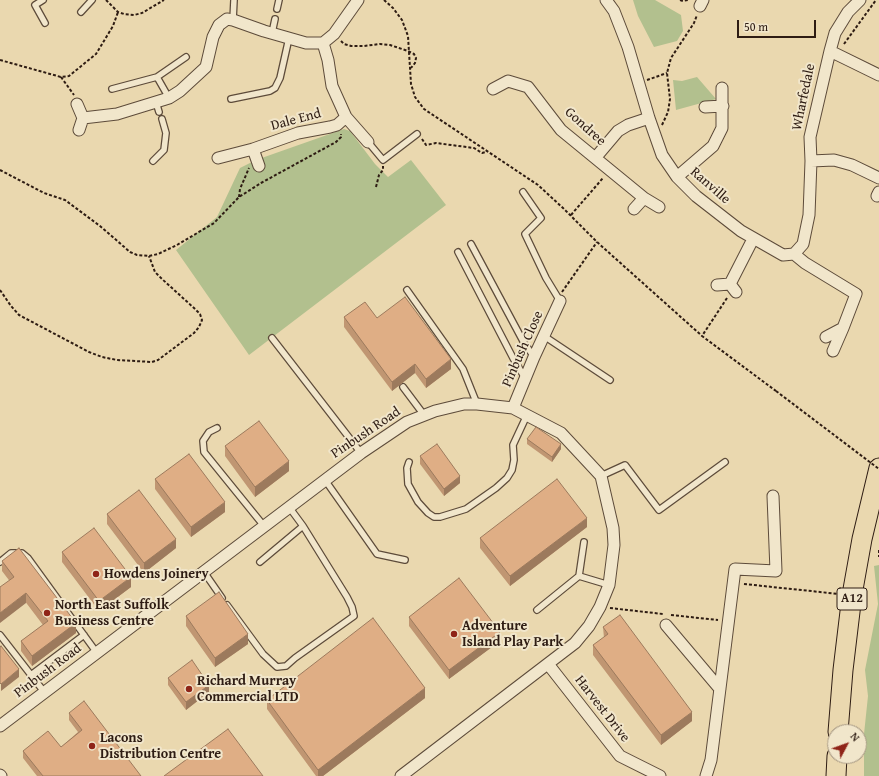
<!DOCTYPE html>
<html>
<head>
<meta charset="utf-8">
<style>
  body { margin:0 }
  #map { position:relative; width:879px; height:776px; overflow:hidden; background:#ead8af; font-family:"Gentium Book Plus",serif }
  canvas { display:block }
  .north { position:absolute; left:827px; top:724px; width:40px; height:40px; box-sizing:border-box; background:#f1e6cb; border:1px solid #a39581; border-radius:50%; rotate:49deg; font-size:11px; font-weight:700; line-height:16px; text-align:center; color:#2e1c13 }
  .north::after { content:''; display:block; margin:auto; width:14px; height:18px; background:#8f2418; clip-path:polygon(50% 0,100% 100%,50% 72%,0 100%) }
  .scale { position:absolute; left:737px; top:20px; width:79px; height:18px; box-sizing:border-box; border:2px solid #2e1c13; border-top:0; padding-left:5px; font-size:12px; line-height:14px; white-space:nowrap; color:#2e1c13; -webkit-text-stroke:3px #f1e6cb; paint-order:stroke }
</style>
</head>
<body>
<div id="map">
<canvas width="879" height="776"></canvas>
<div class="north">N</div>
<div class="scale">50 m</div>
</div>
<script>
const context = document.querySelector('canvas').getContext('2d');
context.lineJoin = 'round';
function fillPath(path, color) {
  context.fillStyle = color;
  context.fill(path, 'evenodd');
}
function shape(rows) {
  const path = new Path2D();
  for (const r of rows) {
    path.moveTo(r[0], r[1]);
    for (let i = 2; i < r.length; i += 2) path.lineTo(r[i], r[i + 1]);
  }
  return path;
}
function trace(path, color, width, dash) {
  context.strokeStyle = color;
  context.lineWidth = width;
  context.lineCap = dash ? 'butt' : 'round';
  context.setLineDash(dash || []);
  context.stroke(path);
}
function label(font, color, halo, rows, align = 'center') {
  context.font = font + ' "Gentium Book Plus",serif';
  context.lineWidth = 4;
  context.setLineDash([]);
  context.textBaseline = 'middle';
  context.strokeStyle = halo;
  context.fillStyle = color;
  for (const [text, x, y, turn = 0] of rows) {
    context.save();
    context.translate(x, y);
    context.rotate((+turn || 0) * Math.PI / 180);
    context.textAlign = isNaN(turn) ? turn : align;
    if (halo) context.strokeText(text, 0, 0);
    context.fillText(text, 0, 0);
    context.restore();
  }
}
fillPath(shape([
  [633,0,655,0,681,15,683,31,677,41,654,47,638,16],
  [697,77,716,99,676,110,673,80,682,81],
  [344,129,350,131,375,164,388,177,411,160,446,205,249,355,176,250,217,217,240,168,256,160],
  [879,565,879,776,864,776,864,734,868,696,865,670,878,604,874,566]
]), '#b2c08e');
const service = shape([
  [43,0,35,5,45,23],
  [277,9,279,0],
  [81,12,92,0],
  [233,20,234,0],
  [272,33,275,19],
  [112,89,157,77],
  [169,98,157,77,186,57],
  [231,99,270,91,275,88,280,78,289,38],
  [156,102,159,112],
  [368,142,383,160,417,134],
  [153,161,164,150,166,133,162,119],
  [523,192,541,218,525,234,546,278,560,301],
  [471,244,523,341,534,357],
  [458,252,513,358,525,378],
  [407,290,463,369,477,404],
  [544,336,610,380],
  [272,338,361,453],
  [403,387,424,415],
  [217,428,209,432,203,441,204,452,264,526],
  [409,462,407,468,408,484,418,502,428,513,434,517,440,517,466,509,496,488,507,478,512,470,514,460,513,445,527,415],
  [601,476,625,465,659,510,725,462],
  [325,480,377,554,405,560],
  [0,562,11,553,22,553,28,558,97,653],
  [260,562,303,526,289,507],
  [204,572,222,598],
  [579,576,584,542],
  [227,605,263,654,277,667,286,666,295,658,354,616,352,607,347,597,303,526],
  [537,610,579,576,609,585],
  [0,635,45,693],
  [31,675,84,635]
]);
const minor = shape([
  [606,0,614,11,628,47,649,118,662,155,677,177,696,196,741,231,783,255,794,254,805,263,856,294,843,328,826,337],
  [700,6,703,0],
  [323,43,328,60,332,86,346,117,368,142],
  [830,51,879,75],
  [493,89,508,81,528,87,561,130,644,198,659,207],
  [77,104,83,118],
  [705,107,723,106],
  [79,130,83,118,117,114,169,98,180,91,206,67,213,37,219,25,227,19,233,20,264,31,306,43,323,43,334,34,358,0],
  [253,149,259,166],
  [596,157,618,131,628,125,649,118],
  [218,158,253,149,298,133,330,127,337,125,346,117],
  [811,161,834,160,852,165,879,178],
  [677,177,713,146,722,128,722,88],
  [877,196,879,192],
  [634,209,644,198],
  [794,254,803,244,809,215,811,161,810,137,830,51,835,33,848,12,860,0],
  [717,285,730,284],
  [736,292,730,284,753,239],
  [833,351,843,328],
  [513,408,534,357,560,301],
  [666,625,720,689],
  [548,664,620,756,660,776],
  [0,726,361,453,407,422,435,411,464,404,477,404,513,408,561,433,601,476,613,528,614,545,609,585,600,607,589,626,575,643,401,776],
  [0,775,1,776],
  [706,776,711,760,735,569,776,571,773,496]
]);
const trunk = shape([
  [838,732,843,670,852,595,862,539,879,468],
  [836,776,837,756]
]);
trace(service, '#5d4b3a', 8);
trace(minor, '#5d4b3a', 13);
trace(trunk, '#2e1c13', 21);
trace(shape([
  [106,0,118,12,124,14,134,15,142,13,164,0],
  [384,0,393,8,402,20,408,36,411,84,415,97,424,109,538,185,563,208,597,242,702,336],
  [680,0,683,1,688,0],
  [341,41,344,44,351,46,364,46,380,44,390,45,408,51,414,54,416,58,415,63,411,68],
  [844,44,876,0],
  [0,60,61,77,69,76,96,54,113,26,118,12],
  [61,77,74,95],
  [647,80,667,73],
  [662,125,668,112,670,99,667,73,671,58,694,23,697,15],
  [422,139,426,145,436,143,474,148,482,153,486,152],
  [0,170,44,193,65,200,100,226,130,252,137,255,149,256,158,254,177,245,214,223,239,197,261,183,336,142,341,137,341,134],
  [376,187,379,175,383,170,383,166],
  [239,197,240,189,249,168],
  [571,215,603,178],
  [0,290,11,306,19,315,89,352,102,357,117,360,152,362,158,360,194,333,199,327,202,320,200,314,194,308,162,279,155,272,149,256],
  [562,292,597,242],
  [727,298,702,336,776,391],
  [879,550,879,557],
  [744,584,839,594],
  [610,608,663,614],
  [671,615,718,620]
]), '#2e1c13', 2, [3, 2]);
trace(service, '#f1e6cb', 5.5);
trace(minor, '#f1e6cb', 11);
trace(trunk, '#ead8af', 19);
trace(shape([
  [776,391,879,469]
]), '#2e1c13', 2, [3, 2]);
fillPath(shape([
  [344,317,377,318,451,369,426,388,415,373,392,391,344,327],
  [527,439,561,449,552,462,527,444],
  [225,446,289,471,255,497,225,456],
  [420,456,460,483,444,496,420,464],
  [155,479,225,512,191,537,155,489],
  [107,514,176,548,144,573,107,524],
  [587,527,510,586,480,548,480,538],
  [62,552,131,587,99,611,62,562],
  [2,561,76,633,32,666,21,651,21,641,43,625,2,571],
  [186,616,248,644,215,667,186,626],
  [409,617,500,641,449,679,409,626],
  [603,627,692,721,661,745,593,655,593,645,604,638],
  [168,678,209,692,186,710,168,685],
  [425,698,323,776,316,776,267,709,267,700],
  [69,713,141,776,37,776,23,758,23,751,61,747,78,732,69,720]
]), '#c09672');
fillPath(shape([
  [451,359,451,369,426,388,426,379],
  [415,364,415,373,392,391,392,382],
  [561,444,561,449,552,462,552,457],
  [289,461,289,471,255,497,255,487],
  [460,476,460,483,444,496,444,489],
  [225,502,225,512,191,537,191,527],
  [587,518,587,527,510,586,510,576],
  [176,539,176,548,144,573,144,563],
  [131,577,131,587,99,611,99,601],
  [26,593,26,603,0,623,0,613],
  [76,623,76,633,32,666,32,656],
  [500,632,500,641,449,679,449,670],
  [248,634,248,644,215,667,215,658],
  [19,669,19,677,1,691,1,684],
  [209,685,209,692,186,710,186,702],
  [425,688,425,698,323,776,318,776,318,770],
  [692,712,692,721,661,745,661,735]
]), '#9c7a5d');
const building = shape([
  [405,297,451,359,426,379,415,364,392,382,344,317,365,302,377,318,405,297],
  [259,421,289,461,255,487,225,446,259,421],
  [536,427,561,444,552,457,527,439,536,427],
  [437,444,460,476,444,489,420,456,437,444],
  [189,454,225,502,191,527,155,479,189,454],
  [557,479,587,518,510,576,480,538,557,479],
  [139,490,176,539,144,563,107,514,139,490],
  [94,528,131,577,99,601,62,552,94,528],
  [19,548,76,623,32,656,21,641,48,621,26,593,0,613,0,587,14,577,2,561,19,548],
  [459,578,500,632,449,670,409,617,459,578],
  [219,592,248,634,215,658,186,616,219,592],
  [620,615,692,712,661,735,593,645,608,634,603,627,620,615],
  [373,618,425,688,318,770,267,700,373,618],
  [1,646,19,669,1,684,0,683,0,647,1,646],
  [192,660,209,685,186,702,168,678,192,660],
  [84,701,141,776,43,776,23,751,48,731,61,747,82,730,69,713,84,701],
  [228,729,263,776,164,776,228,729]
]);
fillPath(building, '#dfae85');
trace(building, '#9c7a5d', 1);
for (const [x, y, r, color] of [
  [96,574,4,"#8f2418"],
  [47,613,4,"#8f2418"],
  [454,634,4,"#8f2418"],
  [189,689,4,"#8f2418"],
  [92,746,4,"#8f2418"]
]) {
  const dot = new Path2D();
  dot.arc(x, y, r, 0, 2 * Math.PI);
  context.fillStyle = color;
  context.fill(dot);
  trace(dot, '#f1e6cb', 1.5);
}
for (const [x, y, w] of [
  [852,599,30]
]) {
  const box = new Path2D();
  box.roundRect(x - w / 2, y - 11, w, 22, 3);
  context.fillStyle = '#f1e6cb';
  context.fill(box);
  trace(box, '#2e1c13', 1);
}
label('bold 13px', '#2e1c13', null, [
  ["A12",852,599]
]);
label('14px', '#2e1c13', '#f1e6cb', [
  ["Wharfedale",804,97,-78],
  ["Dale End",296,120,-15],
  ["Gondree",585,127,42],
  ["Ranville",710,186,41],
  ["Pinbush Close",523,349,-66],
  ["Pinbush Road",366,433,-34],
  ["Pinbush Road",48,671,-37],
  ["Harvest Drive",602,709,52]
]);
label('bold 14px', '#2e1c13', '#f1e6cb', [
  ["Howdens Joinery",104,574],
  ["North East Suffolk",55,605],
  ["Business Centre",55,621],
  ["Adventure",462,626],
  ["Island Play Park",462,642],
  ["Richard Murray",197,681],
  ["Commercial LTD",197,697],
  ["Lacons",100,738],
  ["Distribution Centre",100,754]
], 'left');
</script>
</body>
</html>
